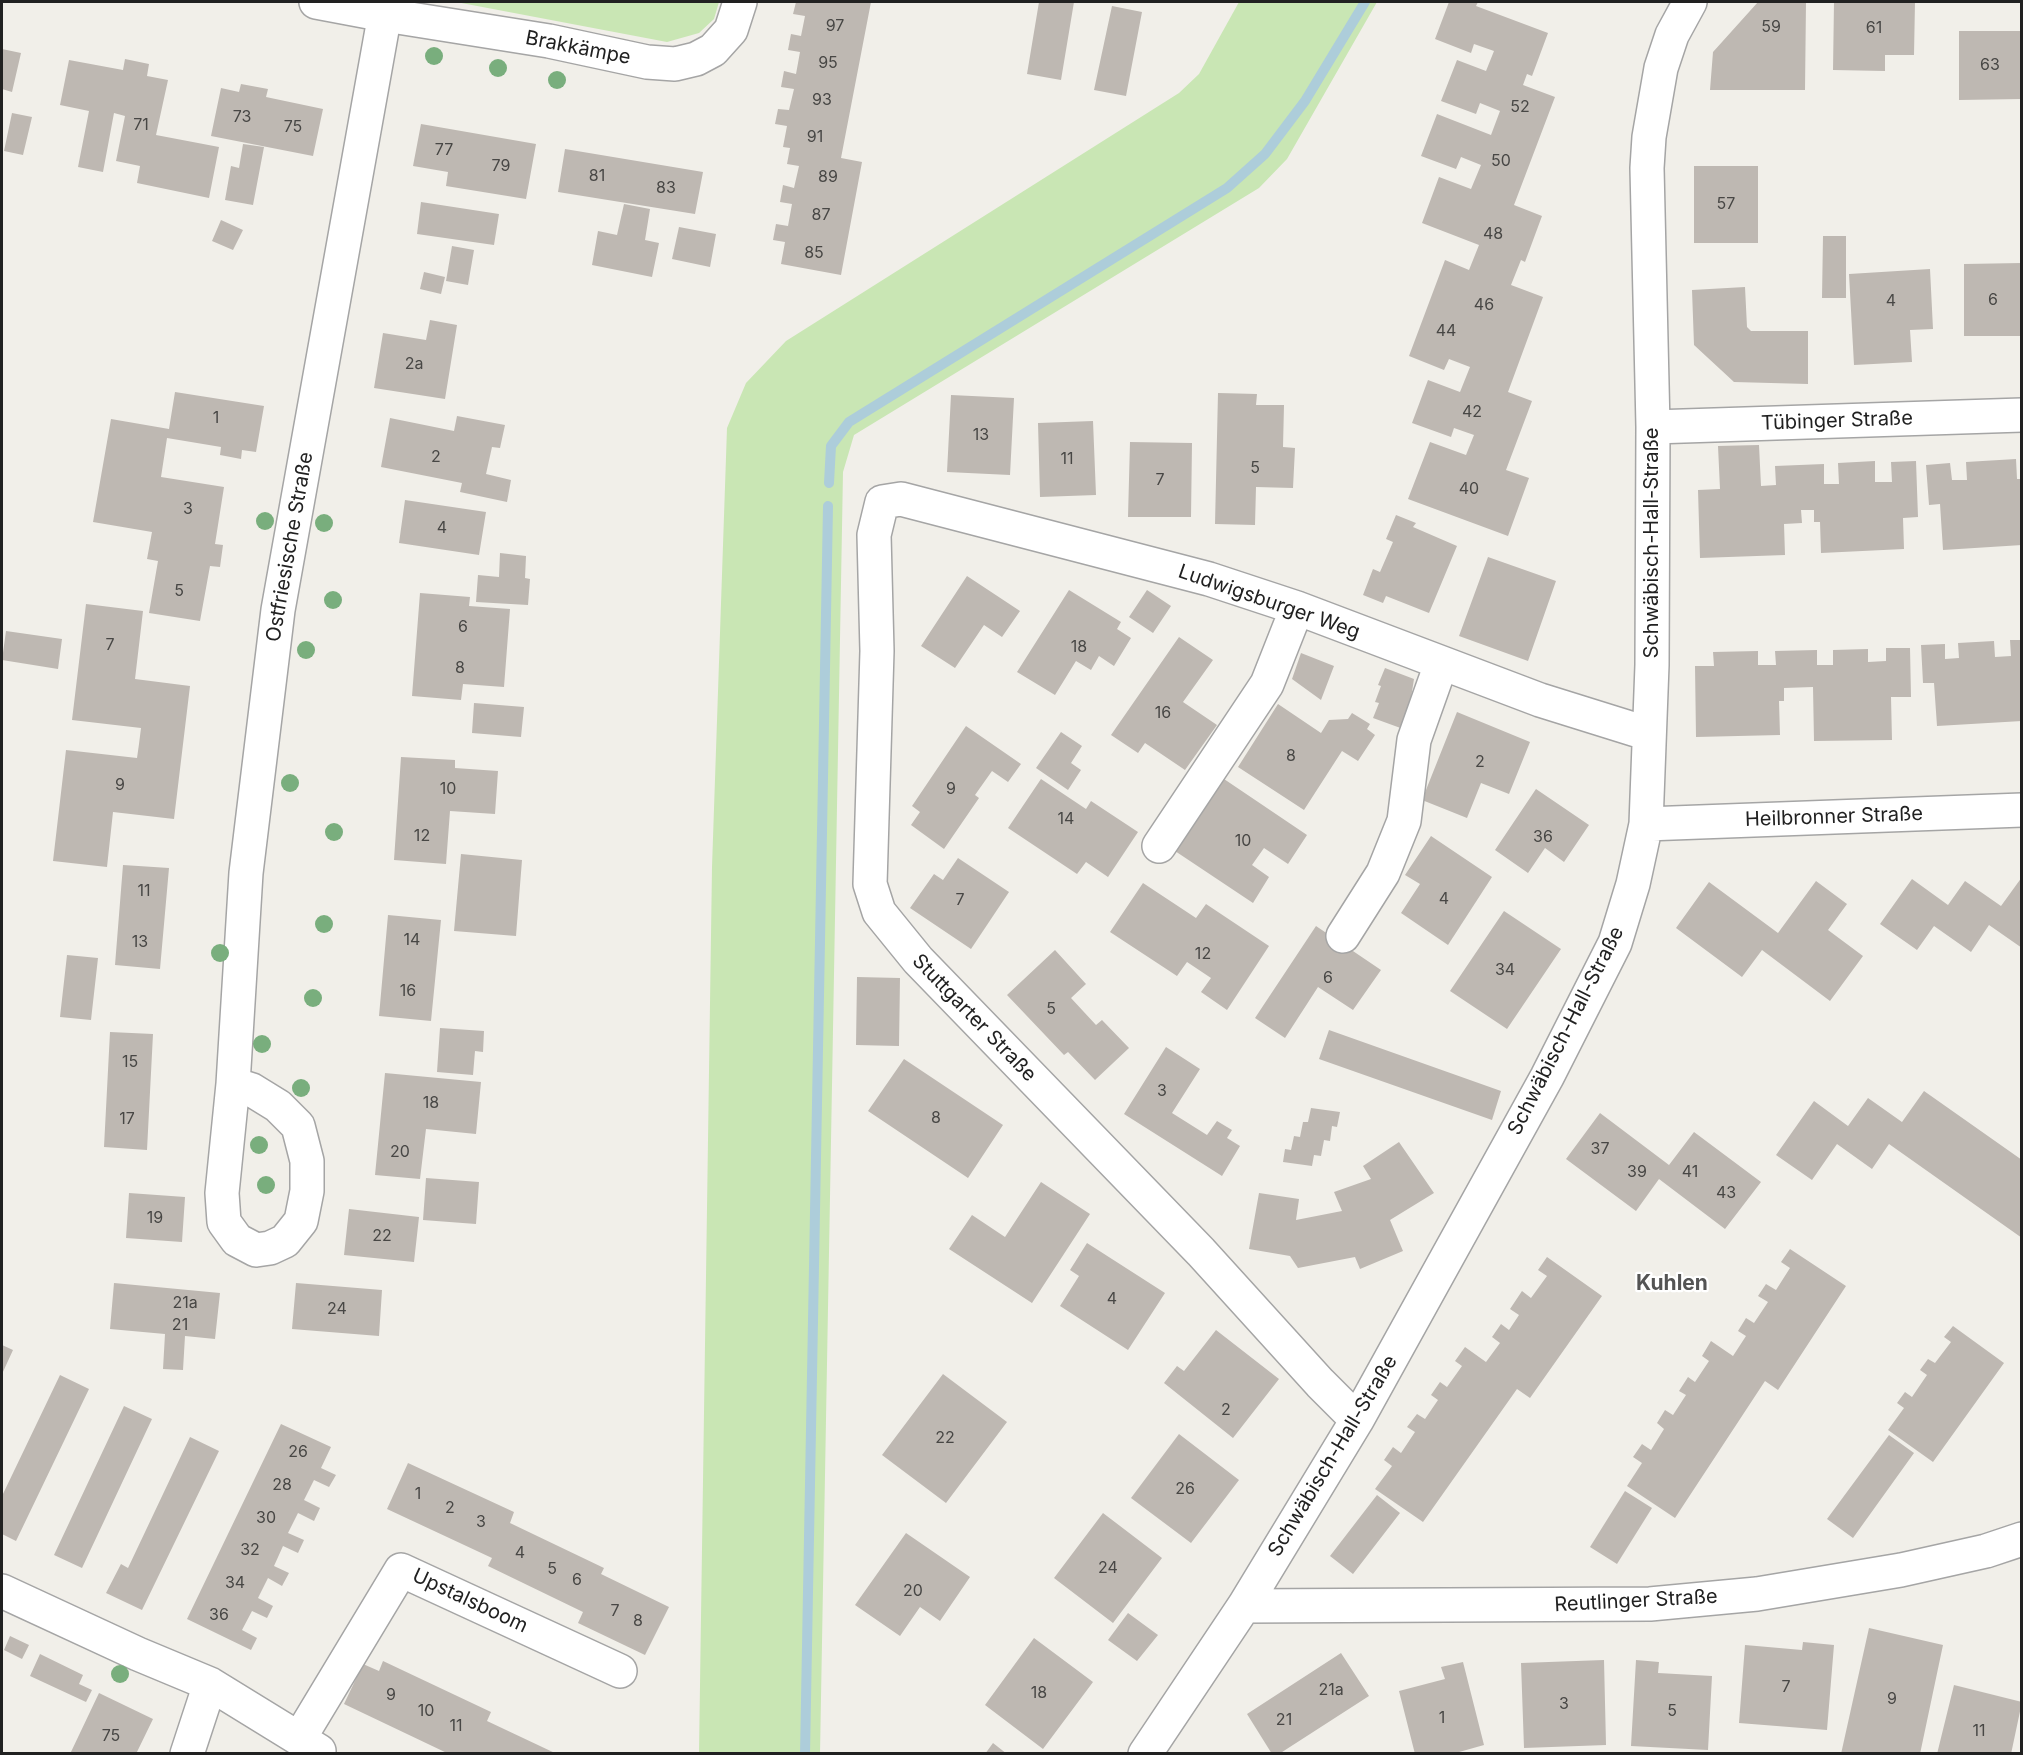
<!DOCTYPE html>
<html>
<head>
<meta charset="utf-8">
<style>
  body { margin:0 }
  #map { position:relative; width:2023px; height:1755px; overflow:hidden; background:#f1efe9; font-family:Inter,sans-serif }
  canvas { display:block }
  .frame { position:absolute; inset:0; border:3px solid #212121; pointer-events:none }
</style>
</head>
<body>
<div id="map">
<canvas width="2023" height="1755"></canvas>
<div class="frame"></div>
</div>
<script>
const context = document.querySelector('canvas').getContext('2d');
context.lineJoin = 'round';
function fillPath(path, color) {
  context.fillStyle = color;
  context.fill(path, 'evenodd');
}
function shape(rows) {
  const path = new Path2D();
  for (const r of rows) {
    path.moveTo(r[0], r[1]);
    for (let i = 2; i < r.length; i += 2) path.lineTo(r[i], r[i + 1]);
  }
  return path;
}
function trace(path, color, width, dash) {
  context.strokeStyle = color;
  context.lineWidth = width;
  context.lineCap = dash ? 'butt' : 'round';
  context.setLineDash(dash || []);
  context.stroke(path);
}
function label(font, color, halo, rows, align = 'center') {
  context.font = font + ' Inter,sans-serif';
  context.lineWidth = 4.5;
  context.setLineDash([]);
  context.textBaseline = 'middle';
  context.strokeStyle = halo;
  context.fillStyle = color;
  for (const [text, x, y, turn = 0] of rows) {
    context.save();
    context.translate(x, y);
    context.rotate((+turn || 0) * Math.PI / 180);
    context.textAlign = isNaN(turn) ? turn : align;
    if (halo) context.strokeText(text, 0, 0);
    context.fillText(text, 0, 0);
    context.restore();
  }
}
fillPath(shape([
  [456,2,719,2,714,19,699,33,667,42],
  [1239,2,1377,2,1287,159,1259,188,854,435,843,472,820,1753,699,1753,712,867,727,428,746,383,786,341,1179,93,1199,74]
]), '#c9e6b4');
trace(shape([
  [829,483,831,446,849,422,1227,188,1265,154,1305,101,1365,2],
  [805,1754,828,506]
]), '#adcdda', 10);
fillPath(shape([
  [796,2,871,2,841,158,862,162,841,275,781,264,785,242,773,240,776,224,788,226,792,204,780,202,783,185,794,188,799,166,787,164,790,148,783,147,787,126,775,124,778,109,789,110,794,89,781,87,784,71,796,74,800,52,788,50,791,34,801,36,805,16,793,14],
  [1039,2,1074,2,1061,80,1027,74],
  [1449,2,1478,2,1476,6,1548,33,1532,76,1527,74,1523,85,1555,97,1514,205,1542,216,1525,262,1521,260,1511,285,1543,297,1508,392,1532,401,1506,470,1529,478,1508,536,1408,499,1430,442,1466,455,1474,435,1454,428,1451,437,1412,423,1428,380,1460,392,1470,367,1449,359,1444,370,1409,356,1445,260,1469,270,1479,245,1422,223,1439,177,1471,189,1481,165,1461,157,1456,169,1421,156,1437,114,1491,135,1500,111,1480,103,1476,114,1441,101,1457,60,1486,71,1494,51,1474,44,1471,53,1435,39],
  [1758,2,1806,2,1805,90,1710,90,1713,52],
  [1834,2,1915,2,1914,55,1885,55,1885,71,1833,70],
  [1112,6,1142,12,1126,96,1094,90],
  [1959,31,2022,31,2022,99,1959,100],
  [2,49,21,53,12,92,2,89],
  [125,59,149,64,147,76,168,80,156,135,219,147,209,198,137,183,140,166,116,161,125,116,114,113,103,172,78,167,89,111,60,105,69,60,123,70],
  [241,84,268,89,266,97,323,109,313,156,211,136,221,88,239,92],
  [12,113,32,117,23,155,4,151],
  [421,124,536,144,526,199,446,186,448,172,413,166],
  [243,144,264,147,253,205,225,200,231,166,239,168],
  [565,149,703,172,695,214,558,192],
  [1694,166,1758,166,1758,243,1694,243],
  [421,202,499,214,494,245,417,234],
  [624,204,650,209,645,240,659,243,652,277,592,265,598,231,617,235],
  [221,220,243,230,233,250,212,241],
  [679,227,716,234,710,267,672,259],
  [1823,236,1846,236,1846,298,1822,298],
  [452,246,474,250,468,285,446,281],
  [2022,263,2022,336,1964,336,1964,264],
  [1930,269,1933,329,1910,330,1912,362,1854,365,1849,274],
  [424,272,445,277,441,294,420,289],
  [1745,287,1747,327,1751,331,1808,331,1808,384,1734,382,1694,345,1692,290],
  [430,320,457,325,445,399,374,388,383,333,426,340],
  [175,392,264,406,256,452,242,450,241,459,220,455,221,447,167,438,161,477,224,487,215,544,223,545,220,567,210,566,200,621,149,613,158,561,147,559,152,532,93,522,111,419,169,429],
  [1218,393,1257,394,1256,405,1284,405,1283,447,1295,448,1293,488,1256,487,1255,525,1215,524],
  [951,395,1014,398,1010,475,947,472],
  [457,416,505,425,500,448,492,447,486,474,511,480,507,502,460,492,462,483,381,467,390,418,454,431],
  [1093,421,1096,495,1040,497,1038,423],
  [1130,442,1192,443,1191,517,1128,517],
  [1759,445,1761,486,1776,485,1775,466,1824,464,1824,484,1839,484,1838,463,1875,461,1875,482,1892,482,1891,462,1916,461,1918,517,1903,518,1904,549,1821,553,1820,522,1814,522,1814,510,1801,510,1802,523,1784,524,1785,555,1700,558,1698,490,1720,489,1718,446],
  [2016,459,2017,479,2022,479,2022,545,1943,550,1940,504,1929,505,1926,465,1950,463,1952,480,1967,480,1966,462],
  [405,500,486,512,479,555,399,543],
  [1396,515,1416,523,1413,527,1457,546,1429,613,1386,596,1383,603,1363,595,1373,569,1380,572,1393,542,1386,539],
  [500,553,526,556,525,578,530,579,528,605,476,602,478,575,499,577],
  [1488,557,1556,581,1528,661,1459,636],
  [967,576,1020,611,1002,637,984,625,955,668,921,646],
  [1069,590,1121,622,1117,629,1131,638,1114,666,1099,656,1091,670,1076,661,1055,695,1017,672],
  [1147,590,1171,606,1153,633,1129,617],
  [420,593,470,597,469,606,510,609,504,687,463,684,461,700,412,696],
  [86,604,143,611,135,679,190,686,174,819,113,812,107,867,53,861,66,750,137,758,139,744,141,728,72,720],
  [6,631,62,639,58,669,2,660],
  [1179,637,1213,660,1183,702,1217,725,1185,770,1145,743,1138,753,1111,735],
  [2010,640,2022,640,2022,721,1937,726,1934,683,1923,683,1921,645,1945,644,1945,659,1959,658,1958,643,1994,641,1995,657,2011,656],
  [1886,648,1910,648,1911,697,1891,697,1892,740,1814,741,1813,687,1784,688,1784,701,1779,701,1780,735,1696,737,1695,666,1714,666,1713,652,1758,651,1758,665,1776,665,1775,651,1817,650,1817,665,1833,665,1833,650,1868,649,1868,662,1886,661],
  [1301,653,1334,666,1321,700,1292,679],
  [1385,668,1414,679,1406,730,1373,718,1379,703,1375,702,1381,686,1378,685],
  [474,703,524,707,521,737,472,733],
  [1278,704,1321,733,1329,720,1348,719,1352,713,1370,724,1367,729,1375,735,1358,761,1342,751,1304,810,1238,767],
  [1457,712,1530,742,1509,794,1481,783,1467,818,1422,800],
  [966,726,1021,764,1008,782,992,771,975,795,979,798,944,849,911,825,920,812,912,806],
  [1061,732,1082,746,1071,763,1081,770,1068,790,1036,768],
  [401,757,455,760,455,768,498,771,495,814,450,811,446,864,394,860],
  [1041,779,1086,809,1091,801,1138,832,1108,877,1086,862,1077,874,1008,828],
  [1224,779,1307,835,1288,864,1264,848,1252,865,1269,877,1253,903,1175,851],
  [1536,789,1589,825,1564,862,1545,848,1528,873,1495,850],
  [1431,836,1492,877,1448,945,1401,913,1420,884,1405,875],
  [461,854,522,860,516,936,454,931],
  [958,858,1009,892,971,949,910,908,934,874,943,880],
  [123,865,169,868,160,969,115,965],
  [2022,877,2022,948,1989,925,1971,952,1934,926,1917,950,1880,924,1912,879,1948,905,1965,881,2001,906],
  [1816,881,1847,904,1828,930,1863,956,1830,1001,1762,950,1742,977,1676,928,1709,882,1778,933],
  [1143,883,1196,918,1206,904,1269,946,1227,1010,1201,992,1211,978,1187,962,1177,976,1110,932],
  [1504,911,1561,949,1507,1029,1450,991],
  [388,915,441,920,431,1021,379,1016],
  [1316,926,1381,970,1353,1010,1318,987,1285,1038,1255,1018],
  [1055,950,1086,984,1071,998,1096,1025,1102,1020,1129,1048,1095,1080,1068,1052,1064,1055,1007,995],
  [67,955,98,958,91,1020,60,1017],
  [857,977,900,978,899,1046,856,1045],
  [440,1028,484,1031,483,1052,475,1051,473,1075,437,1072],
  [1329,1030,1501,1091,1492,1120,1319,1059],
  [110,1032,153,1034,147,1150,104,1147],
  [1166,1047,1200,1069,1172,1113,1207,1135,1217,1121,1232,1130,1227,1138,1240,1146,1222,1176,1124,1114],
  [904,1059,1003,1125,968,1178,868,1111],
  [385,1073,481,1082,476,1134,426,1129,420,1179,375,1175],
  [1924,1091,2022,1160,2022,1238,1889,1144,1872,1169,1837,1144,1812,1180,1776,1155,1814,1101,1848,1126,1868,1098,1902,1122],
  [1311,1108,1340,1112,1337,1127,1332,1126,1330,1141,1324,1140,1321,1156,1314,1155,1312,1166,1283,1162,1285,1149,1291,1150,1294,1136,1300,1137,1303,1122,1308,1122],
  [1600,1113,1669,1165,1694,1132,1761,1182,1725,1229,1659,1179,1636,1211,1566,1159],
  [1399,1142,1434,1193,1390,1220,1403,1251,1360,1269,1355,1257,1298,1268,1290,1256,1249,1249,1259,1193,1299,1199,1296,1220,1342,1211,1334,1192,1371,1179,1363,1166],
  [426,1178,479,1182,476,1224,423,1220],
  [1041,1182,1090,1214,1032,1303,949,1249,972,1215,1005,1237],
  [129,1193,185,1197,182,1242,126,1238],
  [349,1209,419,1217,414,1262,344,1255],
  [1087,1243,1165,1293,1128,1350,1060,1306,1079,1276,1070,1270],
  [1790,1249,1846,1286,1778,1390,1765,1381,1675,1518,1627,1486,1642,1463,1633,1457,1642,1444,1651,1450,1664,1429,1657,1423,1665,1410,1673,1415,1686,1395,1679,1391,1688,1377,1695,1382,1709,1361,1702,1356,1711,1341,1733,1356,1746,1336,1738,1331,1746,1318,1754,1323,1768,1302,1758,1296,1766,1284,1776,1290,1790,1268,1781,1262],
  [1547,1257,1602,1296,1530,1398,1517,1389,1423,1522,1375,1489,1392,1466,1384,1460,1393,1447,1401,1453,1415,1432,1407,1427,1417,1414,1425,1419,1438,1400,1431,1395,1440,1382,1447,1387,1462,1366,1455,1361,1465,1347,1486,1362,1500,1343,1492,1337,1501,1324,1509,1330,1519,1315,1510,1309,1522,1291,1531,1298,1547,1276,1538,1270],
  [114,1283,220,1293,215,1339,185,1336,183,1370,163,1369,165,1334,110,1329],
  [296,1283,382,1290,379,1336,292,1329],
  [1953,1326,2004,1363,1933,1462,1888,1430,1904,1408,1897,1403,1905,1392,1912,1397,1927,1375,1920,1370,1928,1359,1935,1363,1951,1342,1944,1337],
  [1216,1330,1279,1379,1233,1438,1164,1383,1177,1366,1184,1371],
  [2,1345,13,1350,2,1374],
  [943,1374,1007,1422,946,1503,882,1455],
  [60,1375,89,1389,16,1541,2,1534,2,1496],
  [124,1406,152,1419,82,1568,54,1555],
  [281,1424,331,1447,321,1468,336,1475,329,1487,314,1480,304,1500,320,1508,314,1521,298,1513,288,1533,304,1540,298,1553,283,1546,274,1566,289,1573,282,1586,268,1578,258,1598,273,1606,267,1618,252,1611,242,1630,257,1638,251,1650,187,1619],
  [1179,1434,1239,1480,1191,1543,1131,1498],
  [1889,1435,1914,1453,1853,1538,1827,1519],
  [190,1437,219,1451,142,1610,106,1593,121,1564,128,1568],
  [408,1463,514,1512,510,1523,604,1568,601,1574,669,1607,645,1655,578,1623,583,1612,488,1566,492,1558,387,1509],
  [1625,1491,1652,1508,1617,1564,1590,1547],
  [1377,1495,1400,1513,1353,1574,1330,1556],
  [1103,1513,1162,1558,1113,1623,1054,1578],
  [906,1533,970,1577,940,1621,920,1607,900,1636,855,1605],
  [1128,1613,1158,1635,1137,1661,1108,1640],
  [1869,1628,1943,1645,1920,1754,1841,1754],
  [10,1636,29,1645,22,1659,4,1650],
  [1034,1638,1093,1682,1043,1749,985,1705],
  [1803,1642,1834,1645,1827,1730,1739,1723,1745,1645,1802,1650],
  [1341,1653,1369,1696,1279,1754,1272,1754,1247,1714],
  [40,1654,83,1675,79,1684,92,1690,86,1702,30,1676],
  [1604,1660,1606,1745,1524,1748,1521,1663],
  [1636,1660,1659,1662,1658,1673,1712,1676,1708,1750,1631,1746],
  [383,1661,491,1712,487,1721,557,1754,449,1754,344,1704,363,1664,379,1671],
  [1463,1662,1484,1745,1452,1754,1415,1754,1399,1691,1445,1679,1441,1667],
  [1954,1685,2022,1702,2011,1754,1937,1754],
  [99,1693,153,1719,136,1754,70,1754],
  [993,1743,1007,1754,985,1754]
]), '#beb8b2');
const minor = shape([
  [316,2,385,15,549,41,647,62,675,64,696,59,713,50,731,30,740,2],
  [1653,427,2022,415],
  [1646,824,2022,810],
  [1159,846,1267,684,1297,608],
  [1343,936,1383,873,1404,821,1414,740,1441,664],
  [233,1084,252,1090,278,1106,298,1126,307,1161,307,1191,301,1221,285,1241,270,1248,256,1250,237,1240,224,1222,222,1193,233,1084,246,873,278,610,387,2],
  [1357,1420,1320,1383,1201,1252,918,960,879,912,870,884,877,651,874,535,882,502,901,499,1209,579,1297,608,1540,700,1649,734],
  [2,1591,138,1654,210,1684,319,1751,318,1754],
  [1244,1606,1650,1604,1757,1594,1901,1570,1986,1551,2022,1539],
  [299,1739,401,1570,620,1671],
  [187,1754,210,1684],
  [1145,1754,1244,1606,1357,1420,1547,1077,1615,943,1633,884,1646,824,1652,665,1653,427,1647,168,1649,137,1661,68,1672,35,1690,2]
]);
trace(minor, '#a5a5a5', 36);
trace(minor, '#fff', 33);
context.fillStyle = '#79ae7d';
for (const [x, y] of [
  [434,56],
  [498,68],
  [557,80],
  [265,521],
  [324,523],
  [333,600],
  [306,650],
  [290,783],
  [334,832],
  [324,924],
  [220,953],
  [313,998],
  [262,1044],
  [301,1088],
  [259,1145],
  [266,1185],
  [120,1674]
]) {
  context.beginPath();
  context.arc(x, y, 9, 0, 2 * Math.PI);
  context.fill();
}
label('16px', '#484745', null, [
  ["97",835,26],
  ["59",1771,27],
  ["61",1874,28],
  ["95",828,63],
  ["63",1990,65],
  ["93",822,100],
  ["52",1520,107],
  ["73",242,117],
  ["71",141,125],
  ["75",293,127],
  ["91",815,137],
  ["77",444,150],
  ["50",1501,161],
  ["79",501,166],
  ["81",597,176],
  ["89",828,177],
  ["83",666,188],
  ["57",1726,204],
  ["87",821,215],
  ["48",1493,234],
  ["85",814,253],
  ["6",1993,300],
  ["4",1891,301],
  ["46",1484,305],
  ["44",1446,331],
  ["2a",414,364],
  ["42",1472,412],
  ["1",216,418],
  ["13",981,435],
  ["2",436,457],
  ["11",1067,459],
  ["5",1255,468],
  ["7",1160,480],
  ["40",1469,489],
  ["3",188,509],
  ["4",442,528],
  ["5",179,591],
  ["6",463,627],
  ["7",110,645],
  ["18",1079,647],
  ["8",460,668],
  ["16",1163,713],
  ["8",1291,756],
  ["2",1480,762],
  ["9",120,785],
  ["10",448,789],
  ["9",951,789],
  ["14",1066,819],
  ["12",422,836],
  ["36",1543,837],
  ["10",1243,841],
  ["11",144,891],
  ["4",1444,899],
  ["7",960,900],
  ["14",412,940],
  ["13",140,942],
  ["12",1203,954],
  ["34",1505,970],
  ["6",1328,978],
  ["16",408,991],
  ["5",1051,1009],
  ["15",130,1062],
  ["3",1162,1091],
  ["18",431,1103],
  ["8",936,1118],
  ["17",127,1119],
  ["37",1600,1149],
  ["20",400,1152],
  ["39",1637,1172],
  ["41",1690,1172],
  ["43",1726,1193],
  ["19",155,1218],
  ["22",382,1236],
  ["4",1112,1299],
  ["21a",185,1303],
  ["24",337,1309],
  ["21",180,1325],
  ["2",1226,1410],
  ["22",945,1438],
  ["26",298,1452],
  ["28",282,1485],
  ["26",1185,1489],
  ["1",418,1494],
  ["2",450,1508],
  ["30",266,1518],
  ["3",481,1522],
  ["32",250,1550],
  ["4",520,1553],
  ["24",1108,1568],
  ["5",552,1569],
  ["6",577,1580],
  ["34",235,1583],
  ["20",913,1591],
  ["7",615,1611],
  ["36",219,1615],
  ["8",638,1621],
  ["7",1786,1687],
  ["21a",1331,1690],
  ["18",1039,1693],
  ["9",391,1695],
  ["9",1892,1699],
  ["3",1564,1704],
  ["10",426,1711],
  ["5",1672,1711],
  ["1",1442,1718],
  ["21",1284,1720],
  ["11",456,1726],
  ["11",1979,1731],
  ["75",111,1736]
]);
label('20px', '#212121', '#fff', [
  ["Brakkämpe",578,48,11],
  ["Tübinger Straße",1837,421,-2],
  ["Schwäbisch-Hall-Straße",1652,543,-90],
  ["Ostfriesische Straße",290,547,-80],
  ["Ludwigsburger Weg",1269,602,19],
  ["Heilbronner Straße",1834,817,-2],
  ["Stuttgarter Straße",974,1018,46],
  ["Schwäbisch-Hall-Straße",1566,1031,-63],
  ["Schwäbisch-Hall-Straße",1333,1456,-59],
  ["Upstalsboom",470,1601,25],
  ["Reutlinger Straße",1636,1601,-3]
]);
label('bold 21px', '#545454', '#fff', [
  ["Kuhlen",1672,1284]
]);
</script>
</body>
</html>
